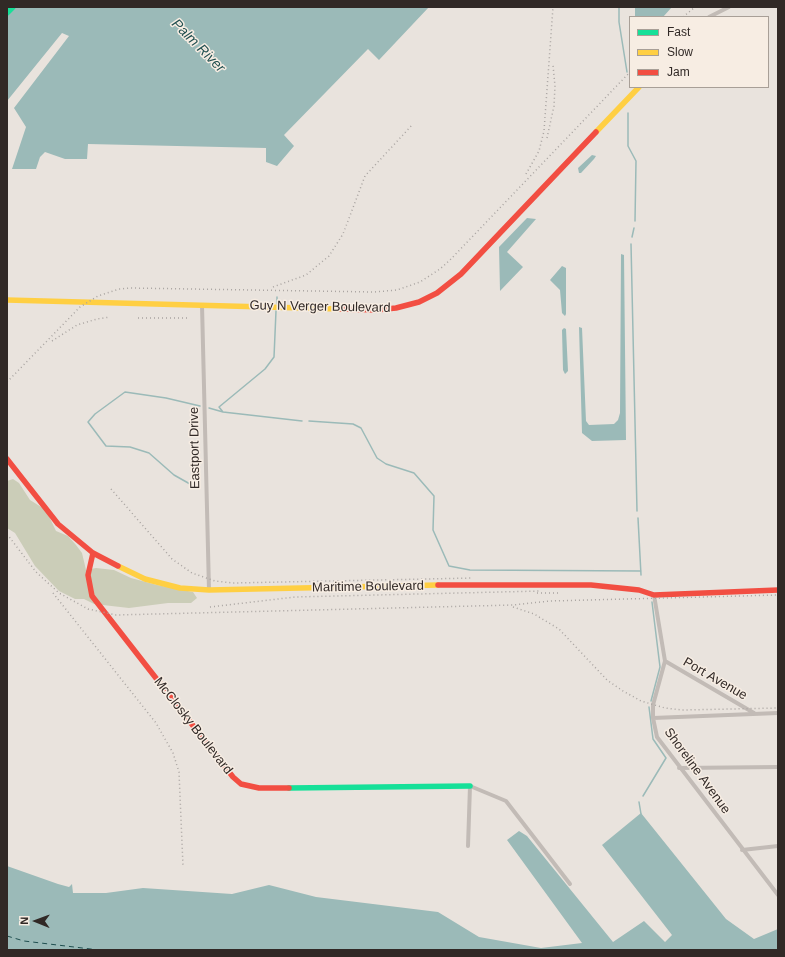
<!DOCTYPE html>
<html>
<head>
<meta charset="utf-8">
<style>
  body { margin:0 }
  #map { position:relative; width:785px; height:957px; overflow:hidden; background:#e9e3dd; font-family:Helvetica,sans-serif }
  canvas { display:block }
  .frame { position:absolute; inset:0; border:8px solid #312926; pointer-events:none }
  .legend { position:absolute; left:629px; top:16px; width:140px; height:72px; box-sizing:border-box; background:#f7ede3; border:1px solid #a89f97; margin:0; padding:5px 7px; list-style:none; font-size:12px; color:#312926 }
  .legend li { display:flex; align-items:center; gap:8px; height:20px }
  .legend b { width:20px; border:1px solid #a89f97 }
  .north { position:absolute; left:16px; top:901px; width:40px; height:40px; -webkit-text-stroke:3px #f7ede3; paint-order:stroke; rotate:271deg; font-size:11px; font-weight:700; line-height:16px; text-align:center; color:#312926 }
  .north::after { content:''; display:block; margin:auto; width:14px; height:18px; background:#312926; clip-path:polygon(50% 0,100% 100%,50% 72%,0 100%) }
</style>
</head>
<body>
<div id="map">
<canvas width="785" height="957"></canvas>
<div class="frame"></div>
<ul class="legend">
<li><b style="height:5px;background:#16e098"></b>Fast</li>
<li><b style="height:5px;background:#ffcf43"></b>Slow</li>
<li><b style="height:5px;background:#f24e42"></b>Jam</li>
</ul>
<div class="north">N</div>
</div>
<script>
const context = document.querySelector('canvas').getContext('2d');
context.lineJoin = 'round';
function fillPath(path, color) {
  context.fillStyle = color;
  context.fill(path, 'evenodd');
}
function shape(rows) {
  const path = new Path2D();
  for (const r of rows) {
    path.moveTo(r[0], r[1]);
    for (let i = 2; i < r.length; i += 2) path.lineTo(r[i], r[i + 1]);
  }
  return path;
}
function trace(path, color, width, dash) {
  context.strokeStyle = color;
  context.lineWidth = width;
  context.lineCap = dash ? 'butt' : 'round';
  context.setLineDash(dash || []);
  context.stroke(path);
}
function label(font, color, halo, rows, align = 'center') {
  context.font = font + ' Helvetica,sans-serif';
  context.lineWidth = 3;
  context.setLineDash([]);
  context.textBaseline = 'middle';
  context.strokeStyle = halo;
  context.fillStyle = color;
  for (const [text, x, y, turn = 0] of rows) {
    context.save();
    context.translate(x, y);
    context.rotate((+turn || 0) * Math.PI / 180);
    context.textAlign = isNaN(turn) ? turn : align;
    if (halo) context.strokeText(text, 0, 0);
    context.fillText(text, 0, 0);
    context.restore();
  }
}
fillPath(shape([
  [13,479,19,483,30,500,46,510,56,531,68,536,76,545,82,553,86,570,96,568,114,570,131,578,157,585,193,592,197,598,191,603,168,603,129,608,94,604,84,599,75,599,59,591,35,566,15,533,7,528,7,481]
]), '#cbcdb8');
fillPath(shape([
  [7,7,429,7,379,60,368,49,284,135,294,146,277,166,266,162,266,148,88,144,87,159,65,159,45,152,40,157,36,169,12,169,26,127,14,108,69,36,62,33,7,101],
  [635,7,672,7,663,17,635,17],
  [592,155,596,156,594,159,581,173,579,173,578,168],
  [527,218,536,219,507,252,523,267,500,291,499,247],
  [621,254,624,255,626,440,592,441,582,433,579,327,582,328,586,421,589,425,614,424,618,420,620,413],
  [562,266,566,268,566,314,565,316,562,313,560,290,550,280],
  [564,328,566,329,568,371,565,374,563,370,562,330],
  [641,813,726,919,754,939,778,929,778,950,7,950,7,866,58,884,69,887,72,884,73,893,106,893,143,888,232,894,269,885,316,897,438,912,479,937,541,948,582,943,507,840,519,831,527,836,613,942,644,921,665,942,672,935,602,845]
]), '#9bbab8');
trace(shape([
  [619,7,619,22,627,72],
  [628,113,628,146,636,161,635,221],
  [632,237,634,228],
  [631,244,637,511],
  [277,304,277,297],
  [276,311,274,357,265,369,219,407,223,412,302,421],
  [209,408,223,412],
  [309,421,353,424,361,428,377,458,386,464,414,473,434,496,433,530,449,566,470,570,641,571],
  [190,484,174,475,149,453,130,447,106,446,88,422,95,414,125,392,166,398,200,406],
  [638,518,641,575],
  [651,701,660,667,652,602],
  [643,796,666,758,653,739,649,707],
  [639,802,641,814]
]), '#9bbab8', 1.5);
trace(shape([
  [7,936,24,941,99,950]
]), '#1f4e4f', 1, [5, 4]);
trace(shape([
  [709,17,729,7],
  [202,305,209,590],
  [654,595,665,661,653,705,653,718,657,737,778,895],
  [665,661,754,713],
  [653,718,778,713],
  [679,768,778,767],
  [468,846,470,786,506,801,570,884],
  [742,850,778,846]
]), '#c2bbb6', 4);
trace(shape([
  [7,13,13,7],
  [289,788,470,786]
]), '#16e098', 5.5);
trace(shape([
  [596,132,639,87],
  [7,300,339,309],
  [118,566,145,579,180,588,209,590,438,585]
]), '#ffcf43', 5.5);
trace(shape([
  [339,309,376,310,396,308,419,302,437,293,461,274,596,132],
  [7,459,58,524,93,553,118,566],
  [93,553,88,575,92,596,233,777,241,784,259,788,289,788],
  [438,585,591,585,639,590,654,595,778,590]
]), '#f24e42', 5.5);
trace(shape([
  [683,17,695,7],
  [547,138,554,106,555,86,553,65],
  [526,174,539,151,544,131,553,7],
  [273,287,306,275,329,256,343,234,365,176,413,124],
  [138,318,188,318],
  [52,341,77,325,97,319,110,317],
  [7,382,80,307,98,296,119,289,130,288,374,292,397,290,420,282,440,269,450,260,630,72],
  [111,489,172,559,192,573,215,581,233,583,473,578],
  [7,534,36,572,59,593,88,609,116,615,513,605,550,601,778,595],
  [53,593,156,723,173,753,179,772,183,866],
  [537,593,559,593],
  [210,607,295,597,541,591],
  [513,607,534,614,559,629,607,680,623,691,641,701,665,708,682,710,778,708]
]), '#a9a4a1', 1.5, [1, 3]);
label('13px', '#312926', '#f7ede3', [
  ["Guy N Verger Boulevard",320,307,1],
  ["Eastport Drive",195,448,-91],
  ["Maritime Boulevard",368,587,-1],
  ["Port Avenue",715,679,30],
  ["McClosky Boulevard",193,726,52],
  ["Shoreline Avenue",697,771,54]
]);
label('italic 14px', '#1f4e4f', '#f7ede3', [
  ["Palm River",198,46,45]
]);
</script>
</body>
</html>
